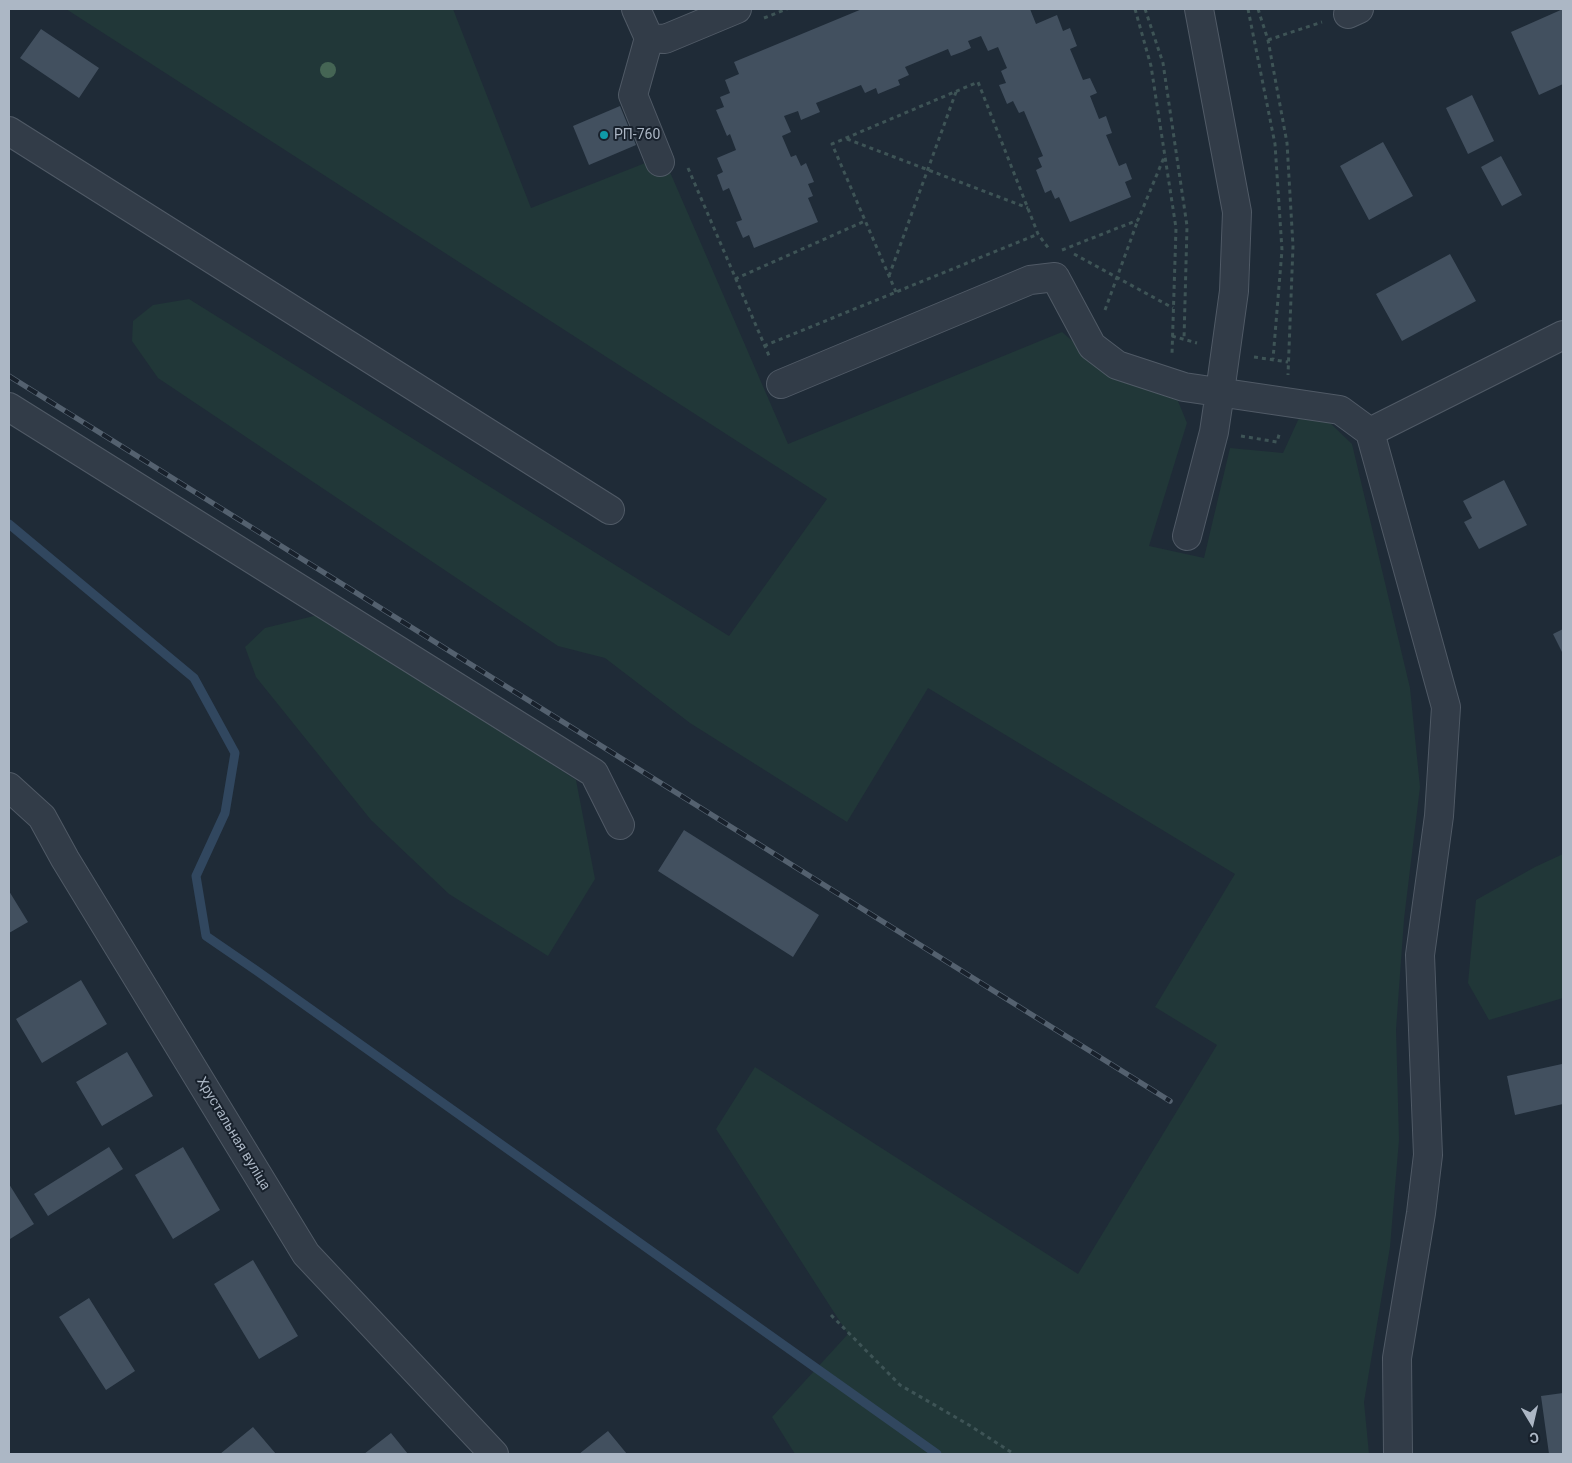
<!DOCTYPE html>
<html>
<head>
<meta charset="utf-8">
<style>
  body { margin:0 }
  #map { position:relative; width:1572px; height:1463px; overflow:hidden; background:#1f2b37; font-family:Roboto,sans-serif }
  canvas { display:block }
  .frame { position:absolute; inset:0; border:10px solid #acb7c5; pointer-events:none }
  .north { position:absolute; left:1507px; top:1398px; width:50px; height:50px; -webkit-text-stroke:4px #18212c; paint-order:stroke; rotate:171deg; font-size:14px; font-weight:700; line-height:20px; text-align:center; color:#acb7c5 }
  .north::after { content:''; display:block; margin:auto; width:18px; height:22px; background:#acb7c5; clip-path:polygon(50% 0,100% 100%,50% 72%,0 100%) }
</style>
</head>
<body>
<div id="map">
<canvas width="1572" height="1463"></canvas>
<div class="frame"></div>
<div class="north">С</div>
</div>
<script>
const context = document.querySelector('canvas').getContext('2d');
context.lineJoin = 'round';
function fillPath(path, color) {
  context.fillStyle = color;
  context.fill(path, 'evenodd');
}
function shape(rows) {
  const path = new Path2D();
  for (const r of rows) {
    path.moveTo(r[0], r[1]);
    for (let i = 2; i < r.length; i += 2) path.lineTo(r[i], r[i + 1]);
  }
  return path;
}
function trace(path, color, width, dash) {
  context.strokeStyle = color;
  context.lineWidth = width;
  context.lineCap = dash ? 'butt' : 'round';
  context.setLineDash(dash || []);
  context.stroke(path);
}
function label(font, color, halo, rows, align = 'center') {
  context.font = font + ' Roboto,sans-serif';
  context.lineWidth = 4;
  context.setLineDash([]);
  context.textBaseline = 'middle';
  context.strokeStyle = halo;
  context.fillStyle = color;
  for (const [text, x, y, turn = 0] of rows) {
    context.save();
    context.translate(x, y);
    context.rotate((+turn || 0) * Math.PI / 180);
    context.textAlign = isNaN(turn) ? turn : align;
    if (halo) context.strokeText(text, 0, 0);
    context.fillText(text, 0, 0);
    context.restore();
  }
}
fillPath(shape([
  [66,9,453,9,531,208,663,156,788,444,1062,332,1111,374,1178,401,1187,423,1149,546,1204,558,1230,448,1283,453,1299,418,1329,422,1352,444,1410,688,1420,787,1404,919,1396,1029,1399,1140,1390,1247,1364,1402,1369,1454,795,1454,772,1417,848,1334,716,1129,755,1067,1078,1274,1217,1045,1155,1007,1235,874,928,688,847,822,690,723,605,658,558,646,158,378,132,341,133,321,153,305,189,299,729,636,827,499],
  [322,614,576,780,595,879,548,956,449,894,371,820,256,677,245,647,265,628],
  [1563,854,1563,998,1489,1020,1468,983,1476,900,1535,867]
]), '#213738');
trace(shape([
  [9,524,194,678,235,753,225,813,196,876,206,936,257,971,937,1454]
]), '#31475f', 9);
fillPath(shape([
  [862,9,1030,9,1036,24,1057,15,1063,31,1070,28,1077,46,1070,49,1083,80,1090,78,1097,93,1090,96,1099,119,1106,116,1112,133,1106,135,1119,166,1126,163,1132,179,1125,182,1131,197,1070,222,1059,197,1055,199,1051,190,1045,193,1036,170,1042,167,1038,158,1043,156,1024,111,1019,113,1013,101,1007,104,999,85,1006,83,1001,71,1007,68,998,47,988,51,981,36,968,41,971,48,962,52,951,56,948,49,905,67,909,75,898,80,900,85,890,89,878,94,876,88,865,93,861,85,816,103,820,112,801,120,798,111,784,116,791,132,782,136,791,157,796,155,801,166,806,163,814,182,808,184,813,196,808,198,818,222,754,248,749,235,743,238,736,222,742,220,729,188,723,191,717,175,723,172,717,158,736,150,730,134,727,136,716,110,724,107,720,97,730,93,725,80,739,74,734,62],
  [1563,9,1563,84,1539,95,1511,32],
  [41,29,99,68,79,98,20,58],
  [1472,95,1494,141,1468,154,1446,108],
  [620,106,636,145,589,165,573,126],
  [1383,142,1413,196,1369,220,1340,166],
  [1501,156,1522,195,1502,206,1481,167],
  [1450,254,1476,301,1402,341,1376,294],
  [1504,480,1527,525,1479,549,1464,522,1472,518,1463,501],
  [1563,629,1563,654,1553,634],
  [684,830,819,915,793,957,658,871],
  [9,891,28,922,9,933],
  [81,980,107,1024,42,1063,16,1019],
  [127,1052,153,1096,102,1126,76,1082],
  [1562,1064,1563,1104,1515,1115,1507,1076],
  [109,1147,123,1169,48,1216,34,1194],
  [183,1147,220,1210,173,1239,135,1175],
  [9,1184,34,1224,10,1239,9,1237],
  [253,1260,298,1336,259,1359,214,1284],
  [89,1298,135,1371,106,1390,59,1317],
  [1563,1393,1563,1454,1549,1454,1541,1396],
  [253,1427,276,1454,220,1454],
  [608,1431,627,1454,579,1454],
  [391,1433,408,1454,364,1454]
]), '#42505f');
const minor = shape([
  [636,9,649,38,665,39,737,9],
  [1348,14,1359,9],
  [649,38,633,95,660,162],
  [9,131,610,510],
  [781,384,1030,280,1055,277,1092,346,1117,365,1184,387,1340,410,1370,432,1446,707,1439,816,1420,955,1428,1155,1421,1213,1397,1358,1398,1454],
  [9,407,594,773,620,825],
  [1370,432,1563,335],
  [1187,536,1214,432,1220,392,1234,291,1237,212,1199,9],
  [9,787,42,817,65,859,306,1254,494,1454]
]);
trace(minor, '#505a66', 30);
trace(shape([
  [1135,9,1151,66,1176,228,1172,354],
  [1145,9,1163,63,1187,226,1184,339],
  [1248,9,1275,144,1282,250,1273,359],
  [1258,9,1268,40,1287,143,1293,246,1288,375],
  [764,18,787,9],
  [1268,40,1322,22],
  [847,139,1028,208],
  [688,168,770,358],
  [1062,250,1138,220,1165,155],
  [1074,254,1173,308],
  [889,276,956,92],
  [735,279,865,221],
  [896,292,832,144,978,82,1038,234,1049,249],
  [1105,310,1138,220],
  [1172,336,1197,343],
  [764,346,1038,234],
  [1254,357,1288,362],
  [1241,436,1277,442,1280,431],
  [831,1315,900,1385,969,1425,1014,1454]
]), '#3e5456', 3, [4, 4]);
trace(minor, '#323c48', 28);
const rail = shape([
  [9,376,1170,1101]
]);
trace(rail, '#54616f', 5.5);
trace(rail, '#18212c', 4, [11]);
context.fillStyle = '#456554';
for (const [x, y] of [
  [328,70]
]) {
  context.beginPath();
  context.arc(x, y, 8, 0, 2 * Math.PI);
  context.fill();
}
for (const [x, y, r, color] of [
  [604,135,5,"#0f9aa8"]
]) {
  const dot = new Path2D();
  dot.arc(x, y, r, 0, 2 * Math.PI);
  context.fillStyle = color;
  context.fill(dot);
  trace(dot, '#18212c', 2);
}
label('14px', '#acb7c5', '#18212c', [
  ["РП-760",614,135]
], 'left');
label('14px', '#acb7c5', '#18212c', [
  ["Хрустальная вуліца",233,1134,59]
]);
</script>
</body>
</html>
